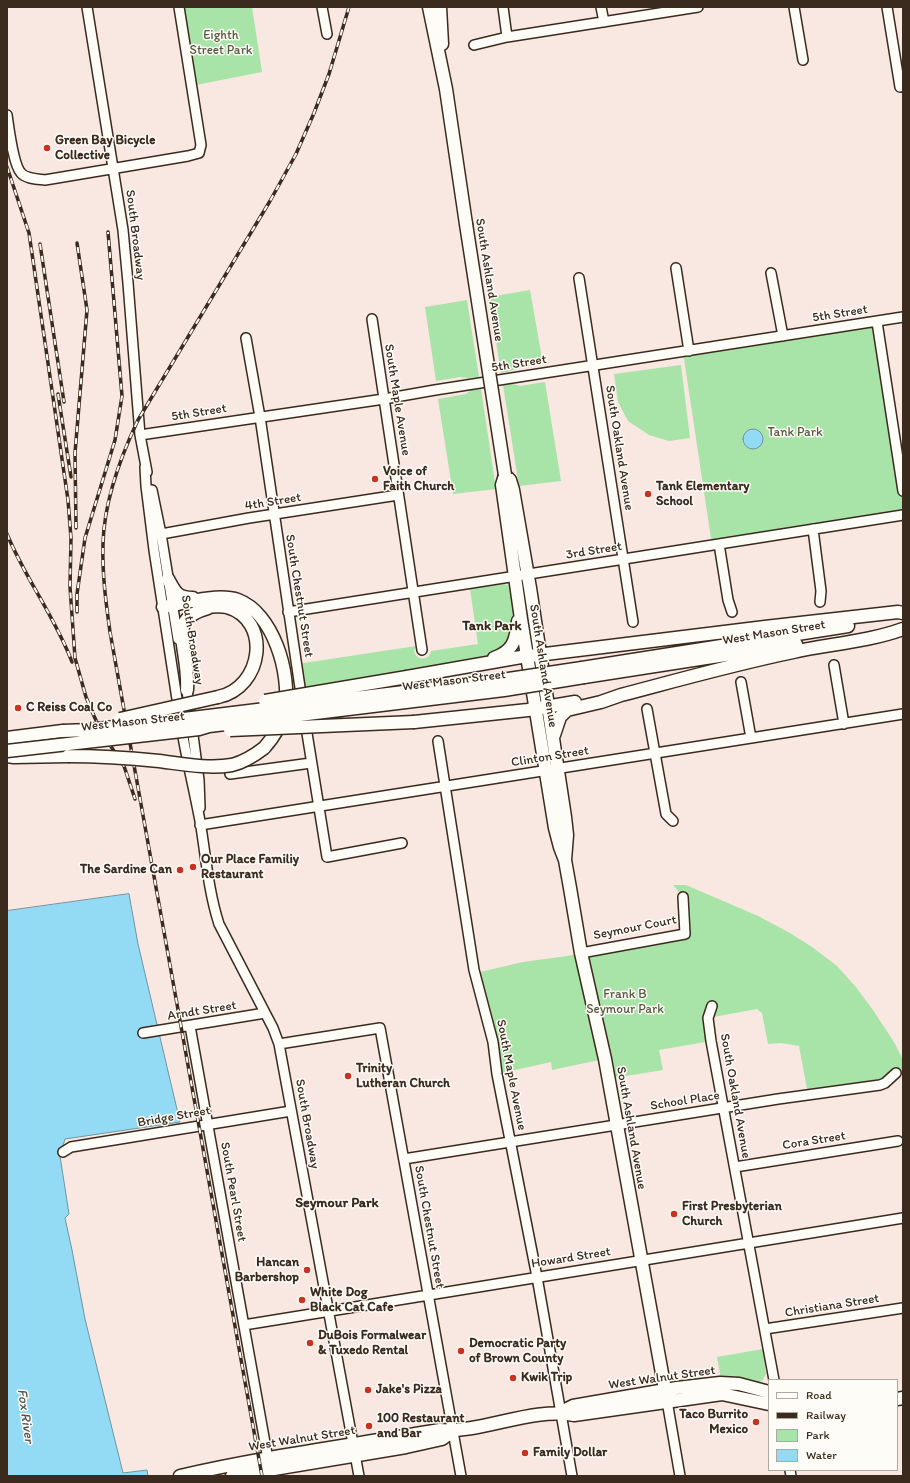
<!DOCTYPE html>
<html>
<head>
<meta charset="utf-8">
<style>
  body { margin:0 }
  #map { position:relative; width:910px; height:1483px; overflow:hidden; background:#f9e7e1; font-family:Itim,sans-serif }
  canvas { display:block }
  .frame { position:absolute; inset:0; border:8px solid #3b2a1e; pointer-events:none }
  .legend { position:absolute; left:768px; top:1379px; width:130px; height:92px; box-sizing:border-box; background:#fdfcf7; border:1px solid #afa8a0; margin:0; padding:5px 7px; list-style:none; font-size:12px; color:#3b2a1e }
  .legend li { display:flex; align-items:center; gap:8px; height:20px }
  .legend b { width:20px; border:1px solid #afa8a0 }
</style>
</head>
<body>
<div id="map">
<canvas width="910" height="1483"></canvas>
<div class="frame"></div>
<ul class="legend">
<li><b style="height:5px;background:#fdfcf7"></b>Road</li>
<li><b style="height:5px;background:#3b2a1e"></b>Railway</li>
<li><b style="height:11px;background:#a8e3a8"></b>Park</li>
<li><b style="height:11px;background:#93daf5"></b>Water</li>
</ul>
</div>
<script>
const context = document.querySelector('canvas').getContext('2d');
context.lineJoin = 'round';
function paint(path, color) { context.fillStyle = color; context.fill(path, 'evenodd'); }
function strokePath(path, color, width, dash) { context.strokeStyle = color; context.lineWidth = width; context.lineCap = dash ? 'butt' : 'round'; context.setLineDash(dash || []); context.stroke(path); }
function label(font, color, halo, rows, align = 'center') {
  context.font = font + ' Itim,sans-serif'; context.lineWidth = 3; context.setLineDash([]); context.textBaseline = 'middle'; context.strokeStyle = halo; context.fillStyle = color; for (const [text, x, y, turn = 0] of rows) {
    context.save(); context.translate(x, y); context.rotate((+turn || 0) * Math.PI / 180); context.textAlign = isNaN(turn) ? turn : align; if (halo) context.strokeText(text, 0, 0); context.fillText(text, 0, 0); context.restore();
  }
}
paint(new Path2D(`
  M179,7H252L262,72L191,86Z
  M530,290L543,364L517,368L511,371L501,373L489,297Z
  M467,300L479,377L467,378L460,377L436,381L425,307Z
  M877,322L903,491V515L712,545L683,352Z
  M681,365L690,438L669,441L649,435L628,421L618,402L614,374Z
  M545,382L561,481L519,486L503,385L513,384L520,386Z
  M481,389L496,489L453,494L438,399L466,394L471,390Z
  M503,584L508,585L511,589L514,623L509,643L489,655L439,667L306,690L301,664L304,663L416,646L414,651C416,658 422,661 429,656L431,651L478,644L470,589Z
  M673,885H686L758,916L790,933L812,947L837,966L855,986L873,1010L894,1042L903,1060V1073H896L885,1083L808,1094L799,1046L781,1043L768,1044L762,1013L757,1009L708,1018L711,1041L659,1050L663,1070L613,1078L609,1058L552,1070L551,1062L497,1074L485,1010L480,972L523,962L567,956L684,934L683,897Z
  M763,1349L766,1374L762,1381L757,1383L721,1379L717,1357Z`), '#a8e3a8');
const water = new Path2D(`
  M743 439a10 10 0 1 1 20 0a10 10 0 1 1-20 0Z
  M129,894L138,944L180,1122L65,1139L60,1156L69,1214L65,1218L72,1250L85,1319L123,1473L147,1470L148,1476H7V911Z`);
paint(water, '#93daf5');
strokePath(water, '#70949f', 1);
const minor = new Path2D(`
  M87,7L123,230L128,283L140,435L147,472
  M322,7L327,34
  M503,7L507,37
  M601,7L604,22
  M794,7L803,60
  M887,7L900,87L903,86
  M474,45L507,37L698,7
  M7,115C9,128 13,164 21,173C26,179 38,179 45,180L188,156L199,153L201,145L179,7
  M676,268L689,351
  M771,273L783,336
  M579,278L633,622
  M372,319L422,650
  M877,322L903,491
  M246,338L260,417L302,701
  M140,435L384,399L435,390L903,317
  M145,467L146,486L154,550L179,712
  M152,490L161,534L178,639
  M813,529L821,591L820,602
  M156,535L249,518L398,495
  M719,544L728,600L732,612
  M288,612L903,515
  M834,665L844,724
  M741,682L751,738
  M186,683L199,780L200,808
  M647,709L666,814L673,821
  M305,721L327,857L402,843
  M181,725C186,757 194,789 200,821C206,856 208,890 219,924L273,1028L279,1044L359,1476
  M438,741L474,970L493,1042L497,1074L537,1277L572,1476
  M230,774L311,763
  M200,825L903,714
  M581,953L685,934L683,897
  M712,1006L708,1018L711,1041L774,1380
  M190,1026L271,1476
  M143,1033L265,1013
  M279,1044L380,1028L461,1476
  M63,1152L71,1147L291,1111
  M404,1159L778,1099L880,1085L885,1083L896,1073
  M735,1167L898,1141
  M244,1325L903,1218
  M765,1329L903,1308
  M667,1401L680,1476
  M790,1470L791,1476`);
const major = new Path2D(`
  M429,7L446,89L466,224
  M440,7L442,44
  M168,579C175,592 177,598 193,598
  M163,607C184,603 218,593 238,600C273,613 291,673 285,708C282,724 275,736 264,748
  M199,608C208,607 217,605 227,607C272,620 263,688 218,697
  M494,658C513,651 516,641 518,621
  M582,668L848,626
  M407,677L521,657L765,627L898,612L903,613
  M584,677L796,644
  M187,690C188,677 186,665 184,652C180,627 180,616 208,608
  M414,722L528,710L575,702
  M554,735L560,717L567,710L601,702L621,695C678,680 735,664 793,652C829,644 867,642 903,629
  M7,738L63,731
  M7,756L14,757L68,756
  M565,860L560,847L555,828L521,619L502,485L505,475L510,480L513,490L530,588L565,817L567,835L565,860L570,888L581,953L605,1059L667,1401
  M897,1399L903,1398
  M561,1412L573,1406L677,1388L720,1383L739,1384L769,1392
  M180,1476C266,1456 354,1445 440,1430C483,1433 531,1407 574,1415L722,1394L769,1404
  M232,1476L406,1447L442,1439L453,1431`);
strokePath(minor, '#3b2a1e', 12);
strokePath(major, '#3b2a1e', 15);
strokePath(minor, '#fdfcf7', 9);
strokePath(major, '#fdfcf7', 12);
const rail = new Path2D(`
  M7,167L29,233L68,500L71,538L70,587L75,658L86,697L94,716L102,733L124,766L135,799
  M40,244L64,402
  M58,394L71,477
  M76,528L75,453L87,310L77,243
  M7,534C25,578 55,617 72,662
  M77,612V594L85,538L115,440L122,396L108,232
  M262,1476L110,632C106,603 102,574 103,544C104,501 120,458 138,420L270,201L296,154L314,113L329,74L349,7`);
strokePath(rail, '#3b2a1e', 3.5);
strokePath(rail, '#fdfcf7', 2, [6]);
const majorBridge = new Path2D(`
  M466,224L505,475
  M265,701L407,677
  M120,719L218,697
  M230,730L414,722
  M63,731L89,730L192,718L502,680L582,668
  M7,751L199,729L209,726L504,690L584,677
  M68,756C98,756 129,758 159,761C183,764 208,769 232,765C244,762 255,755 264,748`);
strokePath(majorBridge, '#3b2a1e', 15, []);
strokePath(majorBridge, '#fdfcf7', 12);
for (const [x, y, r, color] of [
  [47,148,4,"#c8321e"],
  [375,479,4,"#c8321e"],
  [648,494,4,"#c8321e"],
  [18,708,4,"#c8321e"],
  [193,867,4,"#c8321e"],
  [180,870,4,"#c8321e"],
  [348,1076,4,"#c8321e"],
  [674,1214,4,"#c8321e"],
  [307,1270,4,"#c8321e"],
  [302,1300,4,"#c8321e"],
  [310,1343,4,"#c8321e"],
  [461,1351,4,"#c8321e"],
  [513,1378,4,"#c8321e"],
  [368,1390,4,"#c8321e"],
  [756,1422,4,"#c8321e"],
  [369,1426,4,"#c8321e"],
  [525,1453,4,"#c8321e"]
]) { const dot = new Path2D(); dot.arc(x, y, r, 0, 2 * Math.PI); context.fillStyle = color; context.fill(dot); strokePath(dot, '#fdfcf7', 1.5); }
label('13px', '#565840', '#fdfcf7', [
  ["Eighth",221,36],
  ["Street Park",221,51],
  ["Tank Park",795,433],
  ["Frank B",625,995],
  ["Seymour Park",625,1010]
]);
label('bold 13px', '#3b2a1e', '#fdfcf7', [
  ["Green Bay Bicycle",55,141],
  ["Collective",55,156],
  ["Voice of",383,472],
  ["Faith Church",383,487],
  ["Tank Elementary",656,487],
  ["School",656,502],
  ["C Reiss Coal Co",26,708],
  ["Our Place Familiy",201,860],
  ["Restaurant",201,875],
  ["The Sardine Can",172,870,"right"],
  ["Trinity",356,1069],
  ["Lutheran Church",356,1084],
  ["First Presbyterian",682,1207],
  ["Church",682,1222],
  ["Hancan",299,1263,"right"],
  ["Barbershop",299,1278,"right"],
  ["White Dog",310,1293],
  ["Black Cat Cafe",310,1308],
  ["DuBois Formalwear",318,1336],
  ["& Tuxedo Rental",318,1351],
  ["Democratic Party",469,1344],
  ["of Brown County",469,1359],
  ["Kwik Trip",521,1378],
  ["Jake's Pizza",376,1390],
  ["Taco Burrito",748,1415,"right"],
  ["Mexico",748,1430,"right"],
  ["100 Restaurant",377,1419],
  ["and Bar",377,1434],
  ["Family Dollar",533,1453]
], 'left');
label('13px', '#3b2a1e', '#fdfcf7', [
  ["South Broadway",135,235,83],
  ["South Ashland Avenue",489,280,81],
  ["5th Street",840,314,-9],
  ["5th Street",519,364,-9],
  ["South Maple Avenue",397,400,81],
  ["5th Street",199,413,-9],
  ["South Oakland Avenue",619,448,81],
  ["4th Street",273,502,-9],
  ["3rd Street",594,551,-9],
  ["South Chestnut Street",299,596,81],
  ["West Mason Street",774,633,-9],
  ["South Broadway",192,640,81],
  ["South Ashland Avenue",543,666,81],
  ["West Mason Street",454,681,-7],
  ["West Mason Street",133,722,-6],
  ["Clinton Street",550,757,-9],
  ["Seymour Court",635,928,-11],
  ["Arndt Street",202,1011,-9],
  ["South Maple Avenue",511,1075,79],
  ["South Oakland Avenue",735,1096,80],
  ["School Place",685,1101,-9],
  ["Bridge Street",174,1117,-10],
  ["South Broadway",307,1124,80],
  ["South Ashland Avenue",631,1128,80],
  ["Cora Street",814,1141,-9],
  ["South Pearl Street",233,1192,80],
  ["South Chestnut Street",429,1227,80],
  ["Howard Street",571,1258,-9],
  ["Christiana Street",832,1306,-9],
  ["West Walnut Street",662,1378,-8],
  ["West Walnut Street",302,1439,-9]
]);
label('bold 14px', '#3b2a1e', '#fdfcf7', [
  ["Tank Park",492,626],
  ["Seymour Park",337,1203]
]);
label('italic 14px', '#515654', '#fdfcf7', [
  ["Fox River",25,1416,82]
]);
</script>
</body>
</html>
